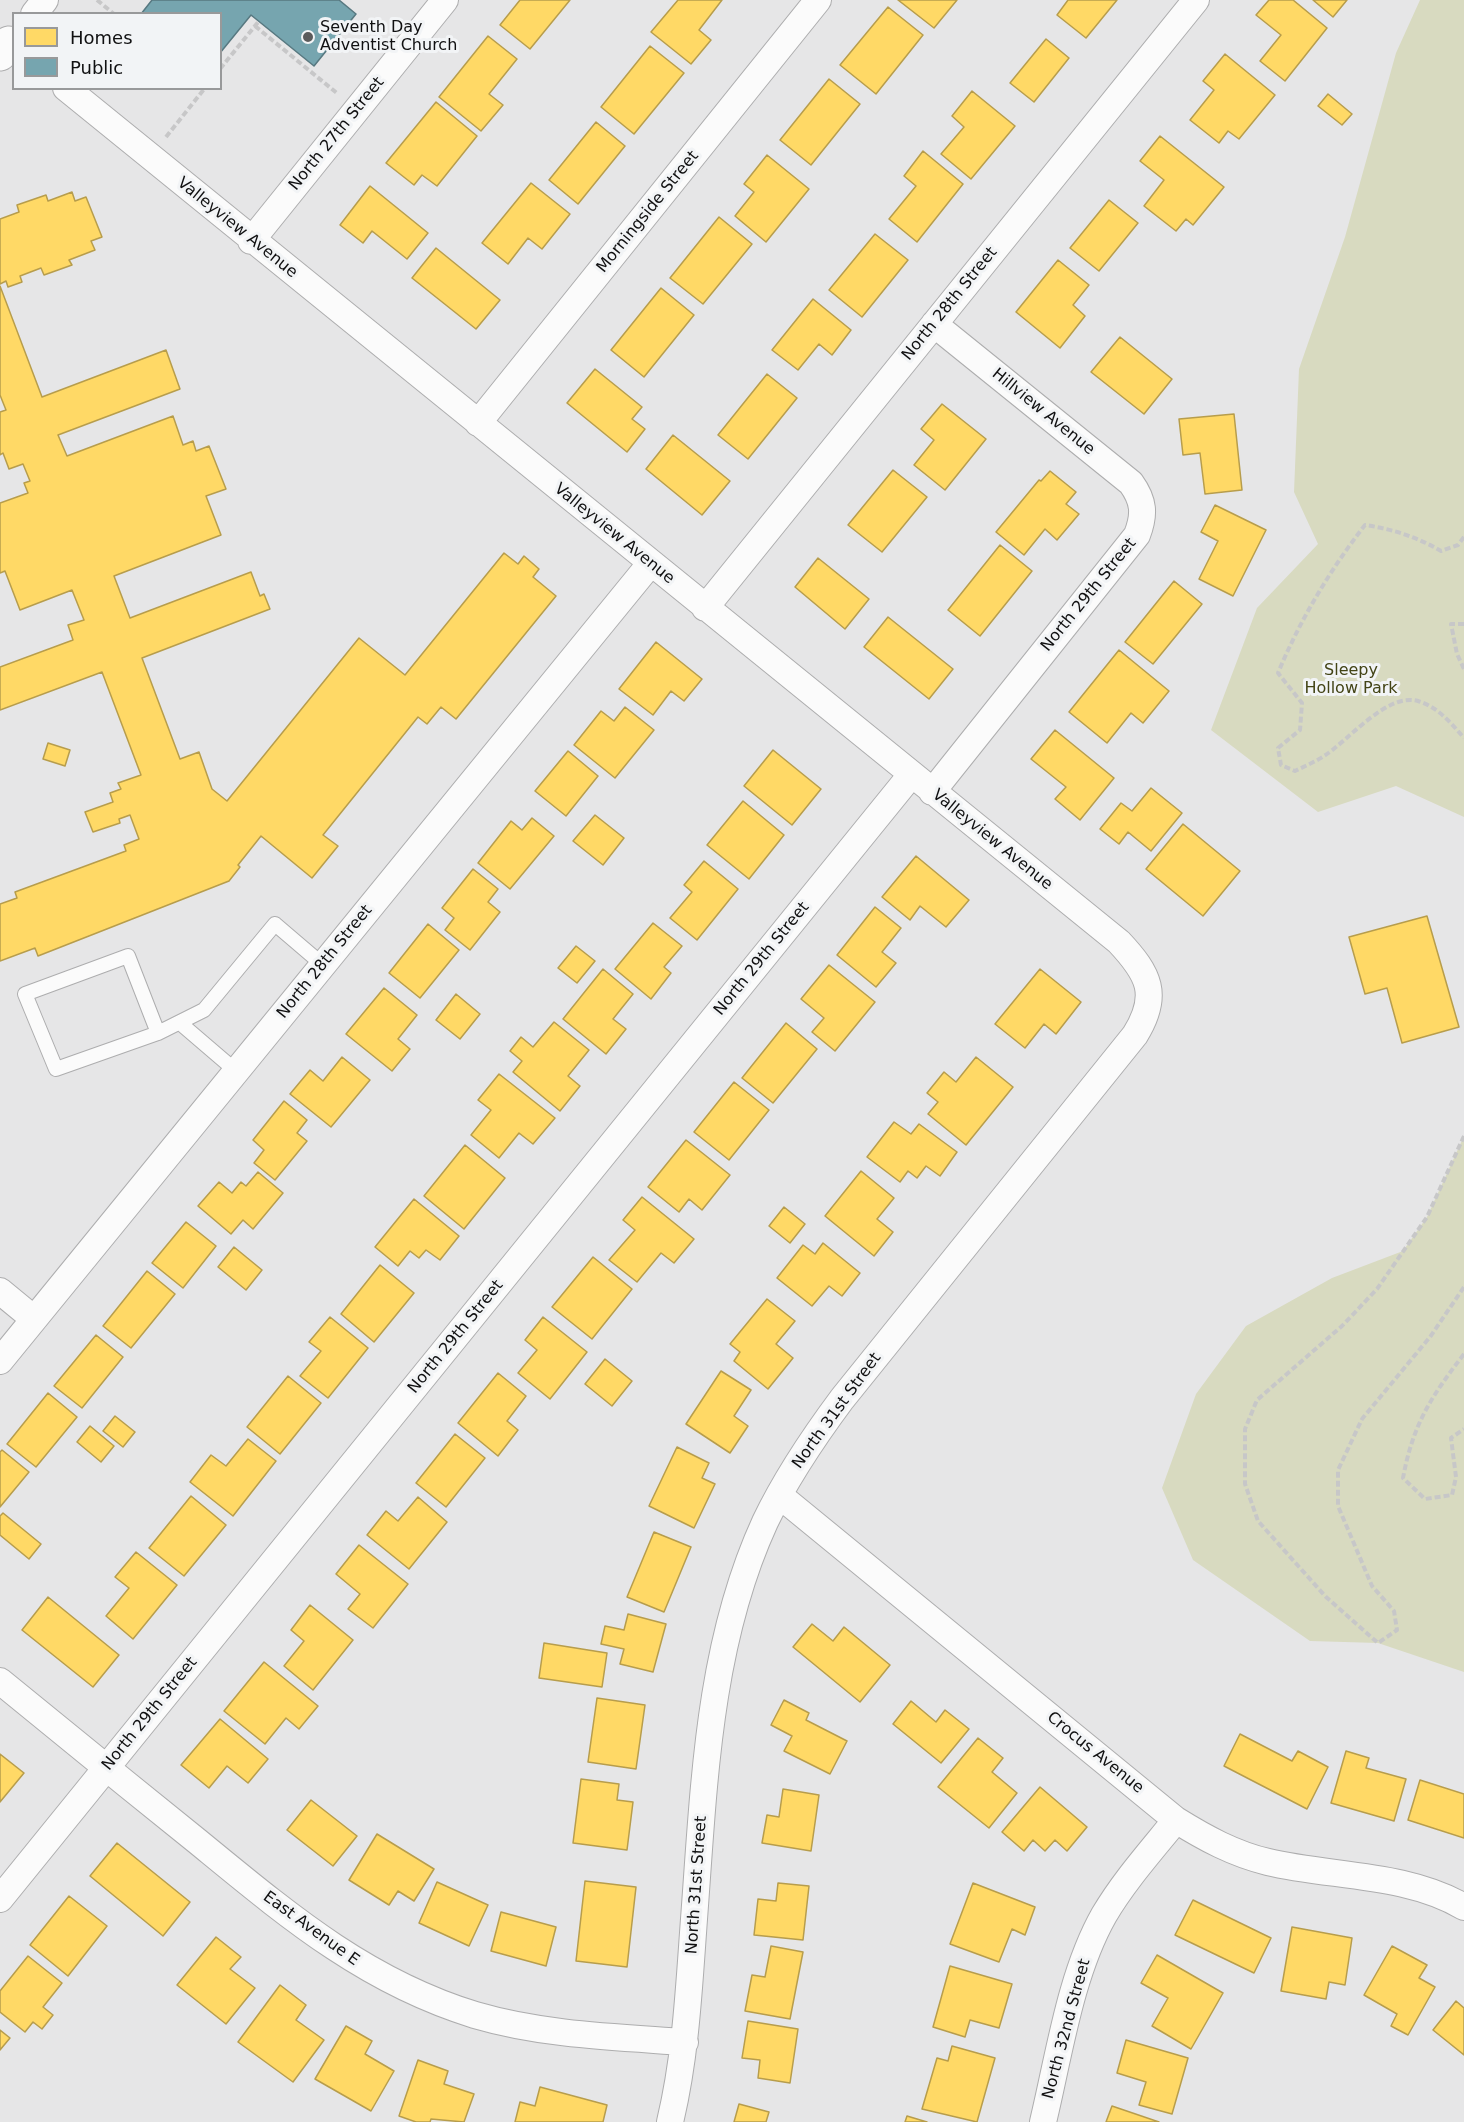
<!DOCTYPE html>
<html>
<head>
<meta charset="utf-8">
<style>
  body { margin:0 }
  #map { position:relative; width:1464px; height:2122px; overflow:hidden; background:#e6e6e7; font-family:"DejaVu Sans",sans-serif }
  canvas { display:block }
  .legend { position:absolute; left:12px; top:12px; width:210px; height:78px; box-sizing:border-box; background:#f2f4f6; border:2px solid #98999a; margin:0; padding:8px 10px; list-style:none; font-size:18px; color:#101011 }
  .legend li { display:flex; align-items:center; gap:12px; height:30px }
  .legend b { width:30px; border:2px solid #98999a }
</style>
</head>
<body>
<div id="map">
<canvas width="1464" height="2122"></canvas>
<ul class="legend">
<li><b style="height:16px;background:#ffd966"></b>Homes</li>
<li><b style="height:16px;background:#76a5af"></b>Public</li>
</ul>
</div>
<script>
const context = document.querySelector('canvas').getContext('2d');
context.lineJoin = 'round';
function paint(path, color) { context.fillStyle = color; context.fill(path, 'evenodd'); }
function strokePath(path, color, width, dash) { context.strokeStyle = color; context.lineWidth = width; context.lineCap = dash ? 'butt' : 'round'; context.setLineDash(dash || []); context.stroke(path); }
function label(font, color, halo, rows, align = 'center') {
  context.font = font + ' "DejaVu Sans",sans-serif'; context.lineWidth = 6; context.setLineDash([]); context.textBaseline = 'middle'; context.strokeStyle = halo; context.fillStyle = color; for (const [text, x, y, turn = 0] of rows) {
    context.save(); context.translate(x, y); context.rotate((+turn || 0) * Math.PI / 180); context.textAlign = isNaN(turn) ? turn : align; if (halo) context.strokeText(text, 0, 0); context.fillText(text, 0, 0); context.restore();
  }
}
paint(new Path2D(`
  M1420,0H1464V817L1396,786L1318,812L1211,730L1257,608L1318,544L1294,492L1299,369L1345,237L1396,53Z
  M1464,1136V1672L1378,1643L1310,1641L1193,1560L1162,1488L1196,1394L1246,1326L1332,1278L1403,1251L1427,1217Z`), '#d8dac0');
const homes = new Path2D(`
  M520,0H570L530,49L500,25Z
  M678,0H722L699,30L711,40L691,64L651,32Z
  M898,0H957L934,28Z
  M1068,0H1117L1086,38L1057,15Z
  M1269,0H1293L1327,28L1285,81L1260,61L1281,35L1256,15Z
  M1313,0H1347L1333,17Z
  M888,7L923,35L876,94L840,65Z
  M488,36L517,59L489,94L503,105L481,131L439,97Z
  M1046,39L1069,58L1034,102L1010,83Z
  M650,46L684,73L634,134L601,107Z
  M1225,54L1275,95L1239,139L1228,131L1219,143L1190,120L1214,90L1203,81Z
  M829,79L860,104L811,165L780,140Z
  M972,91L1015,126L971,179L941,154L964,127L952,116Z
  M1328,94L1352,114L1342,125L1318,106Z
  M436,102L477,136L437,186L422,175L414,185L386,163Z
  M596,122L625,146L578,204L549,180Z
  M1160,136L1224,187L1193,225L1186,219L1176,231L1144,206L1164,180L1140,161Z
  M923,151L963,184L917,242L889,219L916,186L904,176Z
  M767,155L809,189L766,242L735,216L754,192L744,184Z
  M531,183L570,214L542,249L528,238L508,264L482,243Z
  M370,186L428,233L407,259L372,231L363,243L340,225Z
  M72,192L75,201L86,197L102,237L91,241L95,250L69,260L72,265L44,275L41,268L20,276L22,282L8,287L6,281L0,284V219L19,212L17,205L46,195L48,201Z
  M1109,200L1138,223L1099,271L1070,248Z
  M719,217L752,244L703,304L670,278Z
  M875,234L908,260L862,317L829,290Z
  M436,248L500,300L476,329L412,278Z
  M1058,260L1089,285L1073,305L1085,316L1060,348L1016,312Z
  M0,286L42,397L166,350L180,389L58,435L67,456L173,416L183,445L193,441L196,451L209,446L226,489L206,496L221,535L114,576L130,618L251,572L260,596L264,594L270,609L142,658L180,759L199,752L212,789L227,801L359,638L405,675L504,553L518,564L524,556L539,569L533,577L556,596L456,719L441,707L427,724L418,717L323,835L338,846L312,878L261,836L238,865L240,867L229,881L38,956L35,948L0,961V904L17,898L15,892L126,851L124,845L139,839L130,815L119,819L120,823L93,832L85,812L113,802L110,793L121,789L118,783L141,775L102,672L0,710V667L73,640L68,625L84,620L72,590L20,610L5,571L0,573V503L28,493L24,483L30,481L23,464L9,469L3,453L0,455V412L6,410L0,395Z
  M661,288L694,315L644,377L611,350Z
  M813,299L851,330L832,355L819,344L798,370L772,350Z
  M1120,337L1172,379L1144,414L1091,372Z
  M595,369L642,407L632,419L645,429L627,452L567,403Z
  M767,374L797,398L748,459L718,435Z
  M942,404L986,439L945,490L914,465L934,440L921,429Z
  M1234,414L1242,490L1205,494L1200,453L1183,455L1179,419Z
  M673,435L730,481L702,515L646,469Z
  M893,470L927,497L882,552L848,525Z
  M1050,471L1076,492L1066,504L1079,514L1057,540L1045,529L1024,555L996,532L1039,480L1041,481Z
  M1215,505L1266,530L1233,596L1199,579L1218,541L1201,532Z
  M1000,545L1032,571L980,636L948,610Z
  M818,558L869,599L845,629L795,587Z
  M1174,581L1202,604L1153,664L1125,642Z
  M888,617L953,669L929,699L864,647Z
  M656,642L702,679L684,701L671,691L653,715L619,689Z
  M1119,650L1169,691L1143,723L1131,713L1107,743L1069,712Z
  M625,707L654,730L615,778L574,745L601,711L614,721Z
  M1055,730L1114,778L1080,820L1055,799L1066,787L1031,759Z
  M48,743L70,750L65,766L43,759Z
  M773,750L821,789L792,825L744,786Z
  M568,751L598,776L566,816L535,791Z
  M1151,788L1182,813L1151,851L1128,832L1119,844L1100,829L1121,803L1132,811Z
  M743,801L784,835L749,879L707,845Z
  M595,815L624,838L603,865L573,841Z
  M532,818L554,836L510,889L478,863L511,821L522,830Z
  M1183,824L1240,871L1203,916L1146,869Z
  M916,856L969,900L946,927L920,906L910,920L882,897Z
  M704,861L738,889L697,940L670,918L692,892L684,885Z
  M473,869L498,889L488,902L500,912L470,950L445,930L454,918L442,908Z
  M875,907L901,928L882,952L896,963L876,987L837,955Z
  M1427,916L1459,1027L1402,1043L1387,988L1365,994L1349,937Z
  M653,923L682,946L664,967L671,973L651,999L615,969Z
  M428,924L459,950L420,998L389,973Z
  M576,946L595,961L577,983L558,968Z
  M829,965L875,1002L835,1051L812,1032L824,1018L801,999Z
  M603,969L633,994L613,1019L626,1029L606,1054L563,1019Z
  M1040,969L1081,1002L1056,1034L1044,1024L1025,1048L995,1024Z
  M384,988L417,1015L398,1039L410,1049L392,1071L346,1034Z
  M456,994L480,1014L460,1039L436,1020Z
  M554,1022L589,1050L568,1076L580,1086L560,1111L513,1072L522,1061L510,1051L521,1037L533,1047Z
  M786,1023L817,1049L773,1103L742,1078Z
  M342,1057L370,1080L331,1127L290,1094L310,1070L323,1081Z
  M976,1057L1013,1087L966,1145L928,1114L938,1102L927,1093L944,1072L956,1082Z
  M499,1074L555,1118L533,1144L519,1133L499,1158L471,1135L491,1110L478,1100Z
  M734,1082L769,1110L729,1160L694,1132Z
  M284,1101L307,1120L297,1133L307,1141L275,1180L254,1163L264,1150L253,1140Z
  M894,1122L911,1134L919,1124L957,1152L940,1176L926,1166L917,1178L908,1171L900,1182L867,1157Z
  M686,1140L730,1175L702,1210L689,1199L679,1212L648,1187Z
  M465,1145L505,1178L464,1229L424,1196Z
  M861,1171L894,1198L877,1219L893,1232L874,1256L825,1216Z
  M258,1172L283,1193L253,1229L243,1220L231,1234L198,1206L219,1182L232,1193L241,1182L246,1186Z
  M642,1197L694,1239L674,1263L661,1253L637,1282L609,1260L635,1230L623,1220Z
  M414,1199L459,1236L440,1260L426,1250L419,1258L410,1251L398,1266L375,1247Z
  M784,1207L805,1224L790,1243L769,1226Z
  M186,1222L216,1246L183,1288L152,1263Z
  M823,1243L860,1273L842,1296L829,1286L812,1306L777,1278L803,1245L815,1254Z
  M234,1247L262,1270L246,1290L218,1267Z
  M593,1257L632,1289L592,1339L552,1307Z
  M380,1265L414,1293L374,1342L341,1314Z
  M147,1271L175,1294L131,1348L103,1326Z
  M767,1299L795,1321L776,1344L793,1358L768,1389L734,1361L740,1352L730,1344Z
  M330,1317L368,1348L328,1398L300,1376L321,1351L309,1342Z
  M543,1317L587,1352L550,1399L518,1373L537,1350L525,1340Z
  M96,1335L123,1357L82,1408L54,1386Z
  M605,1359L632,1381L612,1406L585,1384Z
  M721,1371L751,1390L734,1416L748,1426L730,1453L686,1424Z
  M498,1373L526,1396L507,1421L518,1430L498,1456L458,1423Z
  M288,1376L321,1403L280,1454L247,1427Z
  M48,1393L77,1417L36,1467L7,1444Z
  M115,1416L135,1432L123,1447L103,1431Z
  M90,1426L114,1446L101,1462L77,1442Z
  M455,1434L485,1458L446,1507L416,1483Z
  M248,1439L276,1461L233,1516L190,1482L211,1455L226,1466Z
  M677,1447L709,1463L702,1478L715,1484L694,1528L649,1506Z
  M2,1450L29,1472L0,1507V1452Z
  M191,1496L226,1525L184,1576L149,1548Z
  M418,1497L447,1522L409,1569L367,1535L386,1511L398,1521Z
  M3,1513L41,1544L29,1559L0,1535V1516Z
  M654,1532L691,1547L664,1612L627,1597Z
  M359,1545L408,1584L373,1628L348,1609L360,1594L336,1574Z
  M136,1552L177,1585L133,1639L106,1616L129,1588L115,1577Z
  M48,1597L119,1655L93,1687L22,1630Z
  M310,1605L353,1640L313,1690L284,1666L304,1641L291,1630Z
  M628,1614L666,1624L653,1672L620,1664L624,1649L601,1644L605,1626L624,1630Z
  M812,1624L833,1641L844,1627L890,1665L860,1702L793,1647Z
  M544,1643L607,1653L602,1687L539,1678Z
  M264,1662L318,1706L299,1729L286,1718L265,1744L224,1711Z
  M597,1698L645,1705L636,1769L588,1762Z
  M784,1700L809,1713L806,1720L847,1741L830,1774L784,1751L792,1736L771,1725Z
  M911,1701L936,1722L945,1710L969,1729L941,1763L893,1724Z
  M220,1719L268,1759L248,1783L227,1766L209,1788L181,1765Z
  M1240,1734L1292,1761L1298,1751L1328,1767L1307,1809L1224,1766Z
  M978,1738L1003,1758L992,1772L1017,1793L989,1828L938,1787Z
  M1346,1751L1369,1758L1366,1768L1406,1779L1394,1821L1331,1803Z
  M0,1754L24,1773L0,1802Z
  M581,1779L619,1784L617,1800L633,1802L627,1850L573,1843Z
  M1420,1780L1464,1794V1838L1408,1820Z
  M1040,1787L1087,1827L1067,1851L1055,1840L1045,1851L1033,1840L1024,1851L1002,1832Z
  M783,1789L819,1795L811,1851L762,1843L767,1815L779,1817Z
  M311,1800L357,1836L333,1866L287,1830Z
  M377,1834L434,1869L414,1901L398,1891L389,1905L349,1880Z
  M117,1843L190,1902L163,1936L90,1876Z
  M585,1881L636,1887L627,1967L576,1961Z
  M437,1882L488,1905L469,1946L419,1923Z
  M778,1883L809,1886L803,1940L754,1935L758,1899L776,1901Z
  M973,1883L1035,1907L1025,1935L1012,1929L999,1962L950,1944Z
  M69,1896L107,1926L68,1976L30,1945Z
  M1193,1900L1271,1938L1254,1973L1175,1935Z
  M501,1912L556,1927L546,1966L491,1951Z
  M1292,1927L1352,1938L1345,1985L1329,1982L1326,1999L1281,1991Z
  M216,1937L241,1957L230,1969L255,1988L226,2024L177,1985Z
  M771,1946L803,1952L790,2019L745,2011L752,1975L765,1977Z
  M1392,1946L1427,1965L1419,1978L1435,1987L1408,2035L1391,2026L1397,2014L1364,1995Z
  M1157,1955L1223,1993L1191,2049L1152,2026L1168,1998L1141,1983Z
  M28,1956L62,1983L43,2007L53,2015L42,2029L33,2022L25,2032L0,2012V1991Z
  M950,1966L1012,1984L999,2028L970,2020L965,2037L933,2027Z
  M280,1985L306,2005L296,2020L324,2040L293,2082L238,2042Z
  M1456,2001L1464,2008V2055L1433,2030Z
  M748,2021L798,2029L790,2083L758,2078L760,2060L742,2058Z
  M346,2026L372,2041L365,2054L394,2071L371,2111L315,2079Z
  M0,2030L10,2038L0,2050Z
  M1126,2040L1188,2058L1172,2114L1139,2105L1146,2082L1117,2073Z
  M952,2046L995,2058L977,2122L922,2109L937,2058L948,2061Z
  M418,2060L448,2071L444,2084L474,2094L464,2122L431,2119L430,2122H416L399,2116Z
  M540,2087L607,2105L603,2122H515L520,2102L535,2106Z
  M739,2104L769,2112L766,2122H734Z
  M1112,2106L1159,2122H1106Z
  M907,2116L927,2122H905Z`);
paint(homes, '#ffd966');
strokePath(homes, '#b79d4c', 1.5);
const public = new Path2D(`
  M152,0H339L356,14L314,66L251,15L220,53V14H141Z`);
paint(public, '#76a5af');
strokePath(public, '#577880', 1.5);
const lane = new Path2D(`
  M180,1023L236,1071
  M158,1033L128,956L25,994L56,1069L158,1033L204,1010L275,924L323,965`);
const street = new Path2D(`
  M34,14L45,0
  M66,88L1119,942C1149,974 1160,995 1135,1035L842,1399C813,1438 786,1478 765,1522C708,1646 704,1786 694,1919C689,1987 686,2055 670,2122
  M251,241L445,0
  M478,423L818,0
  M705,608L1196,0
  M932,792L1137,535C1145,514 1144,501 1131,483L934,324
  M0,1291L34,1319
  M0,1361L650,564
  M779,1495L1176,1820C1205,1838 1234,1854 1268,1862C1331,1877 1406,1873 1464,1907
  M0,1681C66,1735 131,1788 197,1841C285,1913 364,1981 475,2015C543,2035 615,2037 685,2042
  M0,1899L911,775
  M1043,2122C1059,2056 1070,1975 1104,1915C1124,1881 1151,1851 1176,1820`);
const secondary = new Path2D(`
  M0,54L9,43`);
strokePath(lane, '#adadae', 16);
strokePath(street, '#adadae', 28);
strokePath(secondary, '#adadae', 35);
strokePath(new Path2D(`
  M97,0L114,14
  M255,26L338,94
  M220,69L259,21
  M166,137L205,88
  M1464,537L1458,545L1441,551C1417,537 1392,529 1365,525C1330,570 1300,620 1278,673L1302,703L1300,730L1278,748L1281,765L1295,771C1305,766 1315,762 1324,756C1348,741 1387,692 1418,701C1438,707 1451,723 1464,738
  M1464,624H1451L1457,654L1464,669
  M1464,1136L1427,1217L1377,1289L1342,1326L1257,1400L1245,1429V1484L1258,1521L1326,1597L1378,1643L1397,1630L1394,1611L1372,1586L1338,1506V1470L1362,1419L1430,1337L1464,1287
  M1464,1354C1431,1397 1413,1424 1403,1478L1425,1499L1452,1495L1456,1477L1451,1438L1464,1429`), '#c7c7c8', 4, [6, 3]);
strokePath(lane, '#fbfbfb', 14);
strokePath(street, '#fbfbfb', 26);
strokePath(secondary, '#fbfbfb', 33);
for (const [x, y, r, color] of [
  [308,37,6,"#5b5b5c"]
]) { const dot = new Path2D(); dot.arc(x, y, r, 0, 2 * Math.PI); context.fillStyle = color; context.fill(dot); strokePath(dot, '#f2f4f6', 2); }
label('16px', '#101011', '#f2f4f6', [
  ["Seventh Day",320,28],
  ["Adventist Church",320,46]
], 'left');
label('16px', '#101011', '#f2f4f6', [
  ["North 27th Street",337,134,-51],
  ["Morningside Street",648,212,-51],
  ["Valleyview Avenue",237,228,39],
  ["North 28th Street",950,304,-51],
  ["Hillview Avenue",1043,412,39],
  ["Valleyview Avenue",614,534,39],
  ["North 29th Street",1089,595,-51],
  ["Valleyview Avenue",992,840,39],
  ["North 29th Street",762,959,-51],
  ["North 28th Street",325,962,-51],
  ["North 29th Street",456,1337,-51],
  ["North 31st Street",837,1411,-54],
  ["North 29th Street",150,1714,-51],
  ["Crocus Avenue",1095,1753,39],
  ["North 31st Street",697,1885,-86],
  ["East Avenue E",311,1929,36],
  ["North 32nd Street",1067,2029,-75]
]);
label('16px', '#434416', '#f2f4f6', [
  ["Sleepy",1351,671],
  ["Hollow Park",1351,689]
]);
</script>
</body>
</html>
